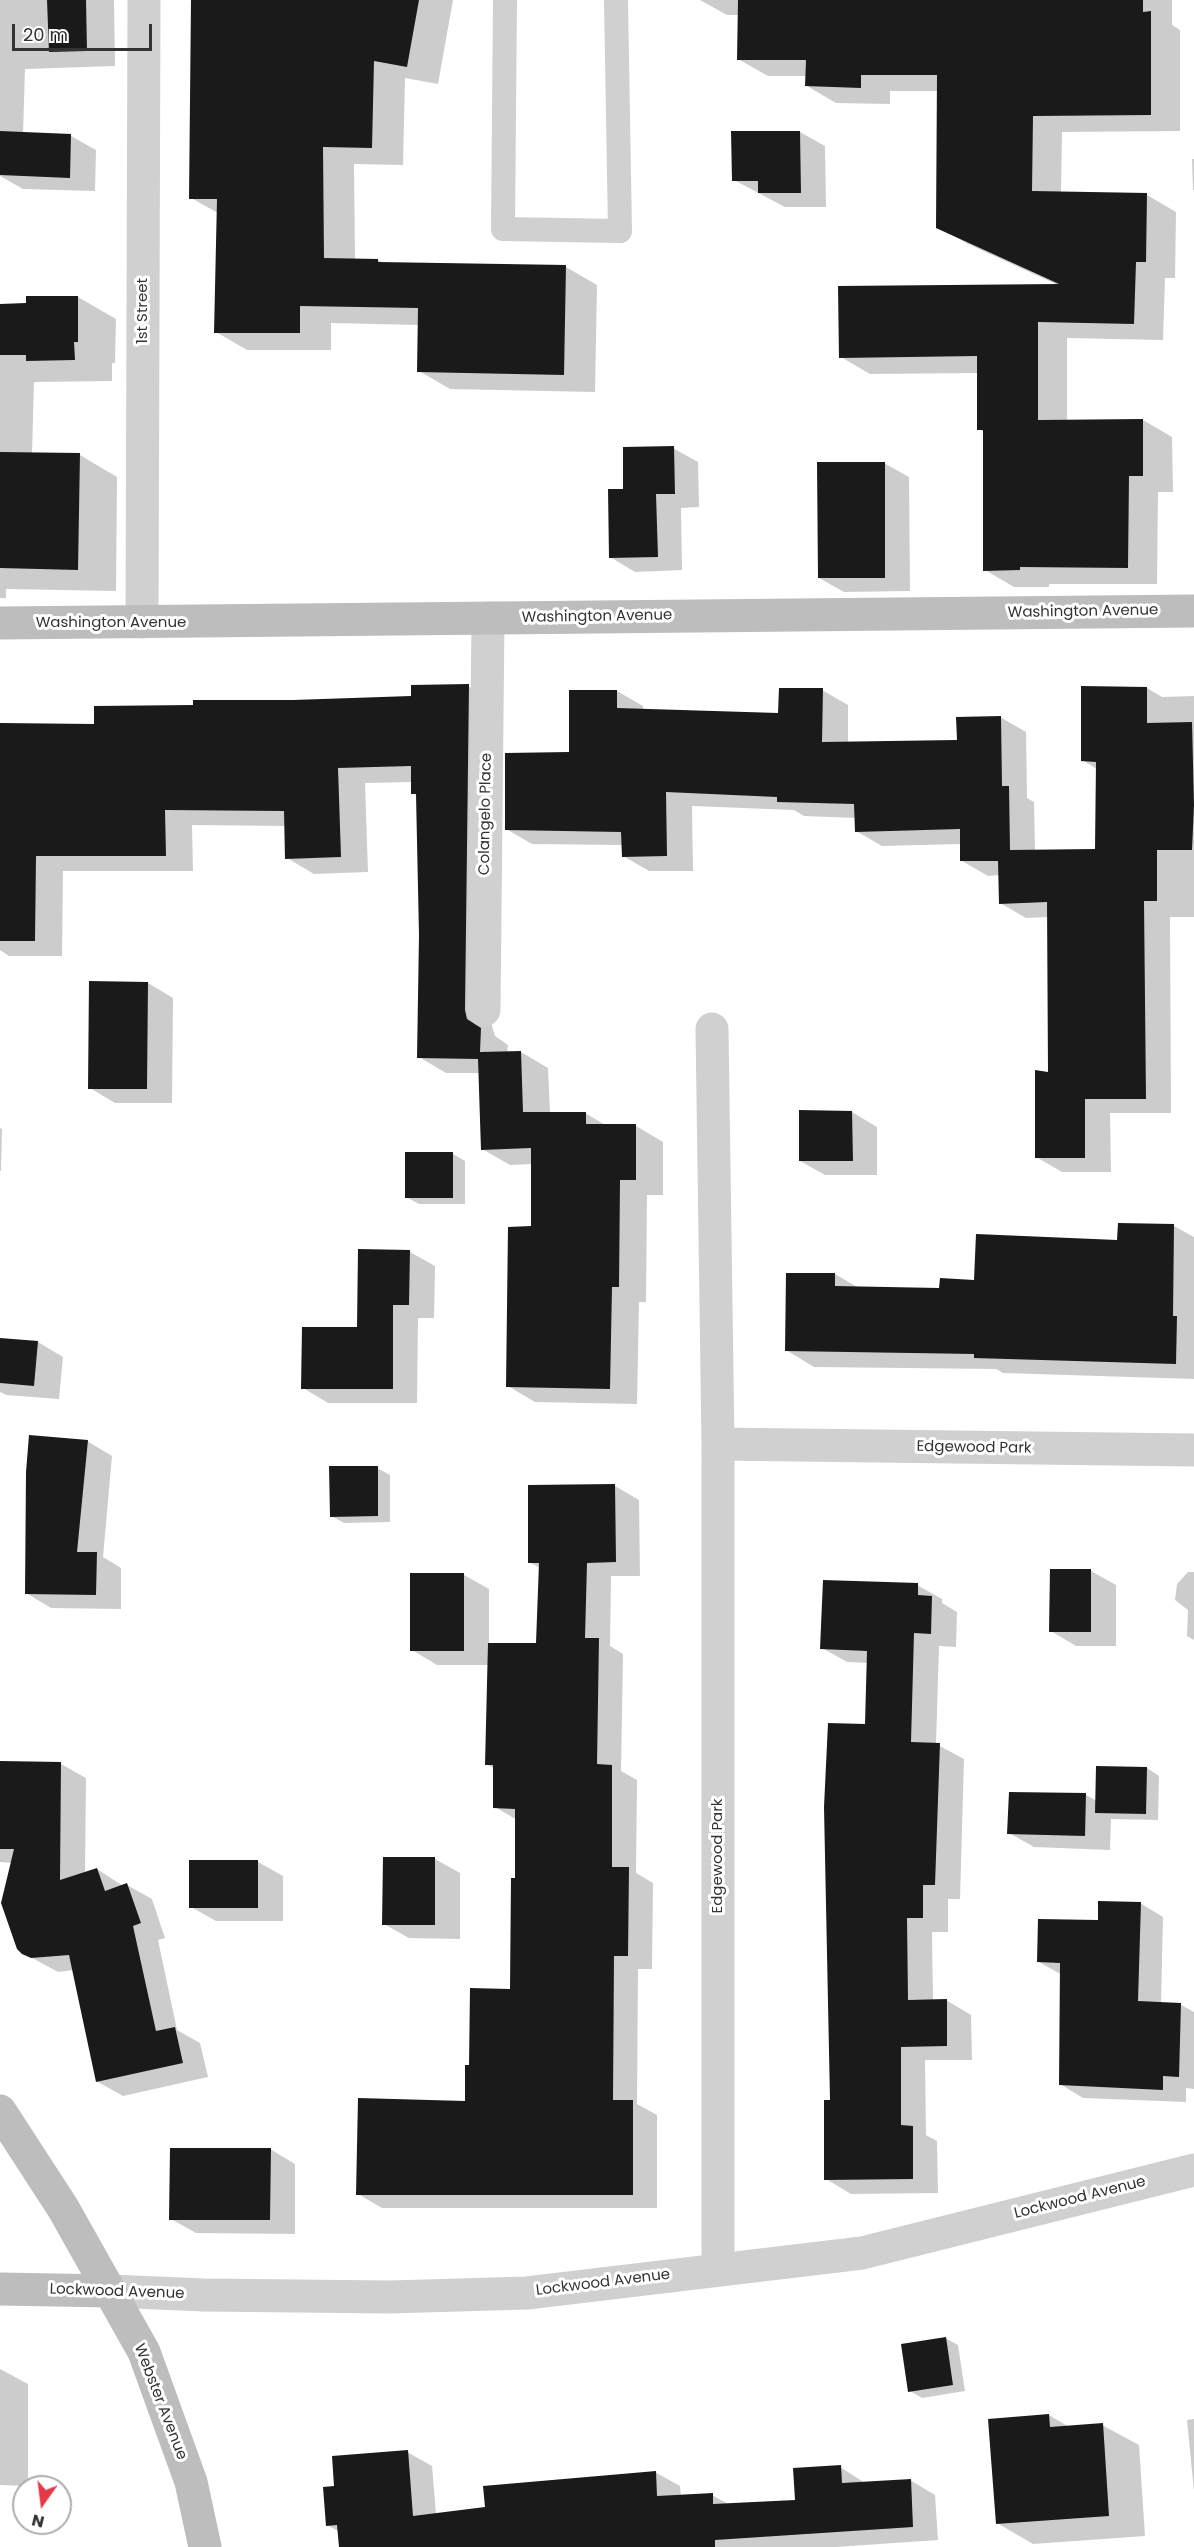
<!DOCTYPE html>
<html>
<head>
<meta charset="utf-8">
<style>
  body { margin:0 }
  #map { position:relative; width:1194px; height:2547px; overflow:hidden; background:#fff; font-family:Poppins,sans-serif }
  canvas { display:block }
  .north { position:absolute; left:12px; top:2475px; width:60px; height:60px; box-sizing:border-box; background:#fff; border:2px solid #adadad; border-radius:50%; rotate:194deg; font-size:16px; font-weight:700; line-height:24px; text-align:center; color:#333 }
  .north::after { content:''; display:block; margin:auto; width:21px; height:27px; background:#e63946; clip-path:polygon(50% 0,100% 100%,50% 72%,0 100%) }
  .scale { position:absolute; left:12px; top:24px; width:140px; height:27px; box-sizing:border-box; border:3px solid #333; border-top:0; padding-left:8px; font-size:18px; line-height:21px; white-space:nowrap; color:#333; -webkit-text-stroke:4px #fff; paint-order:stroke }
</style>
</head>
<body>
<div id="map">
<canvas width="1194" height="2547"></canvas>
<div class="north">N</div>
<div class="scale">20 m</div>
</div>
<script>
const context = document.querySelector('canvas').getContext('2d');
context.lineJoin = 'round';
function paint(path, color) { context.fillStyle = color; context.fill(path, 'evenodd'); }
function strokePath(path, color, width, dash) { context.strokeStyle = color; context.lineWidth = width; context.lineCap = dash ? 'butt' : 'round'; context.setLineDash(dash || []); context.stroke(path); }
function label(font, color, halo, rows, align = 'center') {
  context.font = font + ' Poppins,sans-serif'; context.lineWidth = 6; context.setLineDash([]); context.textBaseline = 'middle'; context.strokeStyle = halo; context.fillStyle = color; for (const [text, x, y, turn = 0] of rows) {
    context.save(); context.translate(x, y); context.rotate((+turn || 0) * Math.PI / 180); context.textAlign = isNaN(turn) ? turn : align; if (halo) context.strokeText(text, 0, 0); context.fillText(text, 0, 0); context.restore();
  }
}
paint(new Path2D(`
  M0,0H114L115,66L25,69L23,134L71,136L96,150L95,191L23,189L0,176Z
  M193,0H453L438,84L405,78L403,165L354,164L355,260H378L385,264L566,267L597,285L595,392L450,389L419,371V325L331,323V350H247L216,332L218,213L191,198Z
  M700,0H1172V25L1180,30V131L1062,132L1061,193L1147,195L1176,212L1175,278H1165L1163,340L1067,338V421L1143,420L1172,437L1173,492H1158L1157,584H1049V587H1014L985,570L984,432L979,429V373L870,374L841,357L1058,285L968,244L938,227V91H890V104L836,103L807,86V76H768L738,59L739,15H727Z
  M733,132H800L825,146L826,207H785L734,180Z
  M1192,159H1194V190H1193Z
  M78,297L116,319L115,363H112V381L34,382L32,454L80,455L117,477L116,591L6,589V598H0V305H27Z
  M673,448L698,462L699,507L681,508L682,570L635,572L610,557L625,490Z
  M884,463L909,477L910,591L844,592L819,578Z
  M468,686L496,702L492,1026L495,1036L508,1045L507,1053L521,1052L548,1068L550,1113H585L607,1126H636L663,1142V1195H647L646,1302H639L637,1404L535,1402L508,1386L533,1228V1164L510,1165L482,1149L480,1073H446L419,1057L420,935L418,796L413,793V782L365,783L368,872L314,874L287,858L286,826L192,825L193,871H63L62,956H9L0,950V725H95L194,707L412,698Z
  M1147,688L1162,697L1194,696V917H1170L1171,1113H1110L1111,1172H1062L1036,1157L1050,1074L1049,917L1026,918L1000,903V875L988,876L962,861L961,844L882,846L856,831V818L804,816L794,810L692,806L693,871H649L623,856V845L532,844L506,829L571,754L617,691L643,706V710L780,714L822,690L848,705V743L958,741L1000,717L1026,732L1027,798L1034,802L1035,851H1097V769L1082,760Z
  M148,983L173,998L172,1103H115L90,1088Z
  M852,1112L877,1127V1175H825L800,1161Z
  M0,1128L2,1129L1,1171H0Z
  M453,1154L465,1161V1204H419L406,1197Z
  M1119,1224L1174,1226L1194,1237V1379L1003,1373L996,1369L814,1367L786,1350L835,1274L859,1288L941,1290L1119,1241Z
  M359,1251L410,1252L435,1266L434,1318H418L417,1403H328L303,1388L359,1329Z
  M0,1340L38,1342L63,1357L59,1399L6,1395L0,1392Z
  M87,1441L112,1456L103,1557L121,1568V1609L51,1608L26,1593Z
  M377,1468L390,1475V1522L344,1523L331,1516Z
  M615,1486L639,1500L640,1576H611L610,1646L623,1654L621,1771L637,1780L636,1873L653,1883L652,1969H638L637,2104L657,2115V2208H382L358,2194L467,2103L471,2067L511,1990L517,1820L495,1807V1769L486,1764L489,1665H437L412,1650L464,1575L489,1589V1645H537L540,1568L529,1562Z
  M1052,1571H1091L1116,1585V1646H1076L1051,1631Z
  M1188,1572H1194V1640L1187,1636L1188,1610L1175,1600L1177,1584Z
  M917,1585L942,1599V1603L957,1612L956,1647L939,1646L936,1744L964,1759L960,1899H948V1932H932L933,2001L946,2000L971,2015L972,2060H925L926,2135L937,2141L938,2193L851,2194L826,2179L866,1726L869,1663L847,1662L822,1648Z
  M0,1763L61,1764L86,1778L85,1874L97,1869L123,1886L127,1885L152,1899L165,1938L158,1940L177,2030L200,2043L208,2077L123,2096L98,2082L74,1970L58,1972L23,1953L13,1863L0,1862Z
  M1147,1768L1159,1776L1158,1820L1111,1819L1110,1850L1034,1847L1009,1833L1010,1793L1086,1795L1097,1801Z
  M384,1858L435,1859L460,1873V1939L409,1938L384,1924Z
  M258,1862L283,1876V1921H216L191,1907Z
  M1140,1903L1163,1917L1161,2004L1181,2005L1194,2012V2089L1186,2088V2102L1083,2098L1060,2084L1062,1975L1039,1962L1099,1922Z
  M270,2149L295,2164V2234L196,2233L171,2219Z
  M945,2338L958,2345L965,2391L922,2398L910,2391Z
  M0,2369L28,2384V2486L0,2485Z
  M1049,2415L1069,2427L1102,2425L1139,2445L1145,2536L1033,2544L997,2523Z
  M1194,2419V2491L1187,2420Z
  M407,2452L432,2466L436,2514L487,2508L484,2488L655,2472L680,2486L681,2497L712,2495L730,2505L797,2502L840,2467L865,2483L910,2480L935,2495L938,2540L836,2547H341L340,2532L327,2525L336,2488Z`), '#0003');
paint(new Path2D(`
  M47,0H86L87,51L49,52Z
  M191,0H419L407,67L374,61L372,148L323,147L324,258L378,259V262L566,265L564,375L417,372L418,308L300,306V333H214L217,199H189Z
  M738,0H1143V12L1151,11V115L1033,116L1032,191L1147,193L1146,262H1136L1134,324L1038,322V420L1143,419V476H1129L1128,568L1020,567V570L983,571V430H977V356L839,358L838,286L1059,284L936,228L937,75H861V88L805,86L806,60H737Z
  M0,131L71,134L70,178L0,175Z
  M731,131H800L801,193H758V181H732Z
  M26,296H78V342H74L75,360L26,361V355H0V304L26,303Z
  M674,446L675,494H656L658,557L609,558L608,489H623V447Z
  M0,452L80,453L78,570L0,568Z
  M817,462H885V578H818Z
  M469,684L465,1010L467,1019L481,1028L480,1052L521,1051L523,1112H586V1124H636V1180H620L619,1287H612L610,1389L506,1387L508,1227L531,1226V1148L481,1150L478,1059L417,1058L419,935L416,794H411V766L338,768L341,857L285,859L284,811L165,810L166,856H36L35,941H0V723L94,724V706L193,705V700H293L411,696V685Z
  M1081,686L1147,687V723L1192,722L1194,805L1192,850H1157V901H1144L1146,1099H1085V1158H1035V1070L1048,1072L1047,902L999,904L998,861H960V829L855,832L854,804L777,802V797L666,792L667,856L622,857L621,832L505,830V753L569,752V690H617V708L778,713L779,688H823L822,742L957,740L956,717L1001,716L1002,786H1009L1010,850L1095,849L1096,762L1081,761Z
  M89,981L148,982L147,1089H88Z
  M799,1110L852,1111L853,1161H799Z
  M405,1152H453V1198H405Z
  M1118,1223L1174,1224L1173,1316H1177L1176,1364L974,1358V1354L785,1351L786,1273H835V1286L939,1288L940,1278L974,1280L976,1234L1117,1240Z
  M358,1249L410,1250L409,1305H393V1389H301L302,1327H357Z
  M0,1338L38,1341L34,1386L0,1383Z
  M29,1435L88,1440L77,1552H97L96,1595L25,1594L26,1472Z
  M329,1466H378V1516L330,1517Z
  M615,1484L616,1562L587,1563L585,1638H599L597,1764L612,1765V1867H629L628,1956H614L613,2100H633V2195H356L358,2098L465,2101V2065H469L470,1988L510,1989L511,1878H515V1809L493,1808V1765H485L488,1643H536L539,1563H528V1485Z
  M1050,1569H1091V1632H1049Z
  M410,1573H464V1651H410Z
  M823,1580L918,1583V1595L932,1596L931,1634L914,1633L911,1742L940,1743L935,1885H923V1918H907L908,2000L947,1999V2046L901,2047V2125L913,2126V2179L824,2180V2100H830L824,1807L828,1723L865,1724L867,1651L820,1649Z
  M0,1761L61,1762L60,1880L97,1868L105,1891L127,1883L141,1923L133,1926L156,2031L175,2027L183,2063L96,2082L69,1955L31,1958L22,1954L17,1949L1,1903L14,1849H0Z
  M1096,1766L1147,1767L1146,1814L1095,1813Z
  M1009,1792L1086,1793L1085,1836L1007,1834Z
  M383,1857H435V1925H382Z
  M189,1860H258V1908H189Z
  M1098,1901L1141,1902L1138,2001L1181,2003L1179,2077L1163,2076V2090L1059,2085L1060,1963L1037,1962L1038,1919L1098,1920Z
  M170,2148H271L270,2220H169Z
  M946,2337L953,2385L908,2392L901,2344Z
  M1049,2414L1050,2427L1103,2423L1109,2516L996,2524L988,2419Z
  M408,2450L413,2516L485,2507L483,2486L656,2471L657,2496L713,2493V2504L795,2500L793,2468L841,2465L842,2483L911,2479L913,2527L715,2540V2547H339L337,2525L326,2526L323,2487L334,2486L332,2456Z`), '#1a1a1a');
strokePath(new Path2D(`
  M505,0L503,229L620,231L616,0`), '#d0d0d0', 24);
strokePath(new Path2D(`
  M142,622L144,0
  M484,1010L488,618
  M712,1029L718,1444V2269
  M718,1444L1194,1450
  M110,2291L204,2295L390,2297L527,2293L862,2253L1194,2170`), '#d0d0d0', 33);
strokePath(new Path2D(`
  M0,623L1194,611
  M0,2111L63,2208L144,2352L191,2482L205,2547
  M0,2289L110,2291`), '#bdbdbd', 33);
label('15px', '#333', '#fff', [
  ["1st Street",143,311,-90],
  ["Washington Avenue",1083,612,-1],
  ["Washington Avenue",597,617,-1],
  ["Washington Avenue",111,623],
  ["Colangelo Place",486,814,-89],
  ["Edgewood Park",974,1448,1],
  ["Edgewood Park",718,1856,-90],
  ["Lockwood Avenue",1080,2198,-14],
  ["Lockwood Avenue",603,2283,-7],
  ["Lockwood Avenue",117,2292,2],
  ["Webster Avenue",160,2402,69]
]);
</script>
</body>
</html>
